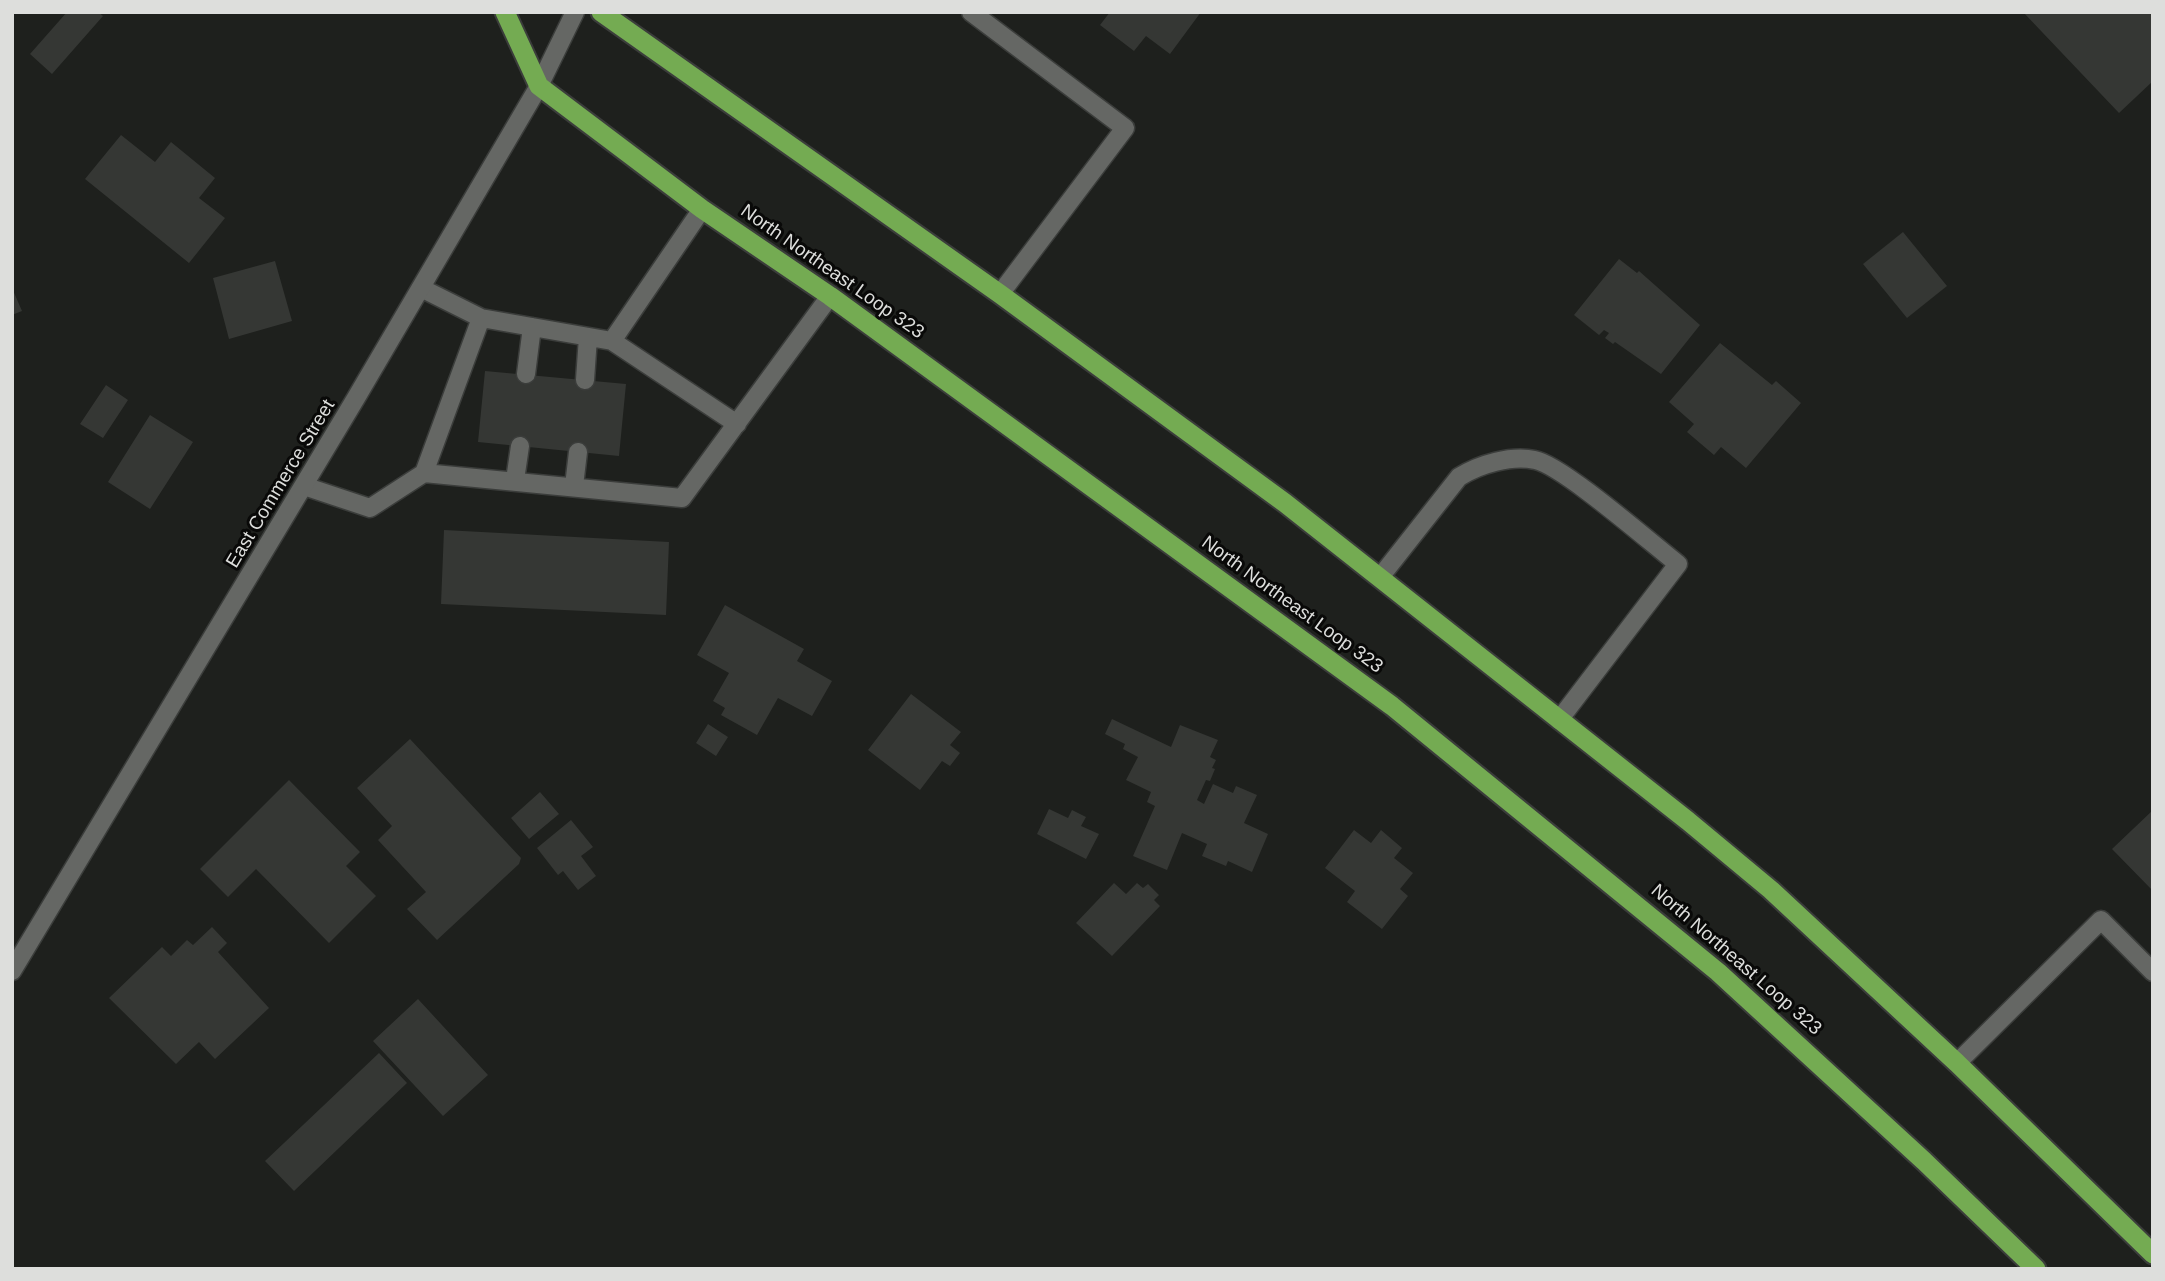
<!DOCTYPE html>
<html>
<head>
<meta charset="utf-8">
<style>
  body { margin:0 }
  #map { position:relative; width:2165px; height:1281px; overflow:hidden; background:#1e201d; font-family:Helvetica,sans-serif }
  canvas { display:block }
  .frame { position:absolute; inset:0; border:14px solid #dddedc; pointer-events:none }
</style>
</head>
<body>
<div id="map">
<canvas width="2165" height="1281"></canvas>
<div class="frame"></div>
</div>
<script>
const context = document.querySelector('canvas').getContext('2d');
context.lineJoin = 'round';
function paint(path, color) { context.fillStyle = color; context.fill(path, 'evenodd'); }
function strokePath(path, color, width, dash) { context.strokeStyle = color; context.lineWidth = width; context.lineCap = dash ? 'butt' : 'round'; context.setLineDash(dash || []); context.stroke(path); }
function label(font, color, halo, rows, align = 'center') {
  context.font = font + ' Helvetica,sans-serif'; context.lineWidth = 6; context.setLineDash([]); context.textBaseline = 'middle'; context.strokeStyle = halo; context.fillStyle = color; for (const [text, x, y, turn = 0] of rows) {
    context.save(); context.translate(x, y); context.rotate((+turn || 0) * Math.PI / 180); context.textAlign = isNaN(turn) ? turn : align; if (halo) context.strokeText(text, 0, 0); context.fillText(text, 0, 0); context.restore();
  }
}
paint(new Path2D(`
  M67,12H98L103,16L52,74L30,54Z
  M1110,12H1201L1170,54L1146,36L1134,51L1100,25Z
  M2023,12H2153V81L2119,113Z
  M121,135L155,162L171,142L215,178L199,198L225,218L189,263L85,179Z
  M1903,232L1947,286L1907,318L1863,264Z
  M1619,259L1637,273L1639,271L1700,325L1661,374L1615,342L1613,344L1605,338L1609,333L1604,330L1599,335L1574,315Z
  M275,261L292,321L229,339L213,278Z
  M12,288L22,311L12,315Z
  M1720,343L1772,385L1776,381L1801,403L1746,468L1721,447L1714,455L1687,432L1694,424L1669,402Z
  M485,371L626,384L619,456L478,442Z
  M106,385L128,400L103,438L80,424Z
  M150,415L193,442L150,509L108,482Z
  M444,530L669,542L666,615L441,604Z
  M725,605L804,649L797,661L832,681L812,716L778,698L757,735L721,715L725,708L713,701L729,673L697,655Z
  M911,694L961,732L950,745L960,753L950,766L942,761L920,790L868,750Z
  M1112,719L1171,747L1180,725L1218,740L1210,757L1216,760L1212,768L1215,769L1210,781L1206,780L1197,800L1204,804L1213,784L1233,793L1236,786L1257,795L1244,823L1268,834L1252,872L1228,861L1226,866L1202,856L1207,844L1182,833L1167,870L1133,856L1155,806L1147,802L1151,792L1126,780L1138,757L1123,749L1125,744L1105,734Z
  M708,724L728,737L716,756L696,743Z
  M410,739L521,858L519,864L437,940L407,909L426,892L378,840L392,826L357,788Z
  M289,780L360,852L346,866L376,896L329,943L256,869L228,897L200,869Z
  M540,792L559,814L529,839L511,818Z
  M1049,809L1068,818L1072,810L1086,817L1081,826L1099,834L1086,859L1037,834Z
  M2153,810V891L2112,849Z
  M571,820L593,847L581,856L596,876L578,890L563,871L558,875L537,848Z
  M1354,830L1371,843L1381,830L1402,848L1394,858L1413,873L1400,889L1408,896L1382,929L1347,902L1355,891L1325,868Z
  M1114,883L1126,894L1137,883L1143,888L1148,884L1159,895L1154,900L1160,906L1112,956L1076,923Z
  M212,927L227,943L218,952L269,1008L215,1059L199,1042L176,1064L109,998L162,947L171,956L187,940L193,945Z
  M418,999L488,1075L443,1116L373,1041Z
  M379,1053L407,1083L294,1191L265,1161Z`), '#353734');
const service = new Path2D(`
  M971,12L1125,128L1000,294
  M702,209L612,341L481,318L424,473L682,498L830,296
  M421,288L481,318
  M612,341L737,424
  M526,374L532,327
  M585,380L588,337
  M515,480L520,446
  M304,486L370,508L424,473
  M574,486L578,452
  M1381,576L1459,477C1480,464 1511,455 1535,460C1562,465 1651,543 1678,564L1559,720
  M1957,1063L2101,920L2153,972`);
const tertiary = new Path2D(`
  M12,971L356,398L539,86L575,12`);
const trunk = new Path2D(`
  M505,12L539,86L702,209L830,296L1392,706L1718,972L1924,1161L2036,1269
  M601,12L1000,294L1285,503L1688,821L1771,890L1957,1063L2153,1254`);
strokePath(service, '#3b3d3b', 21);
strokePath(tertiary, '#3b3d3b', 21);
strokePath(trunk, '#3b3d3b', 23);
strokePath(service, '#656764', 18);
strokePath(tertiary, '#656764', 18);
strokePath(trunk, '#74ab52', 19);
label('19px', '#dddedc', '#090908', [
  ["North Northeast Loop 323",832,272,35],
  ["East Commerce Street",281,484,-59],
  ["North Northeast Loop 323",1292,605,36],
  ["North Northeast Loop 323",1736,960,41]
]);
</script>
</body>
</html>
